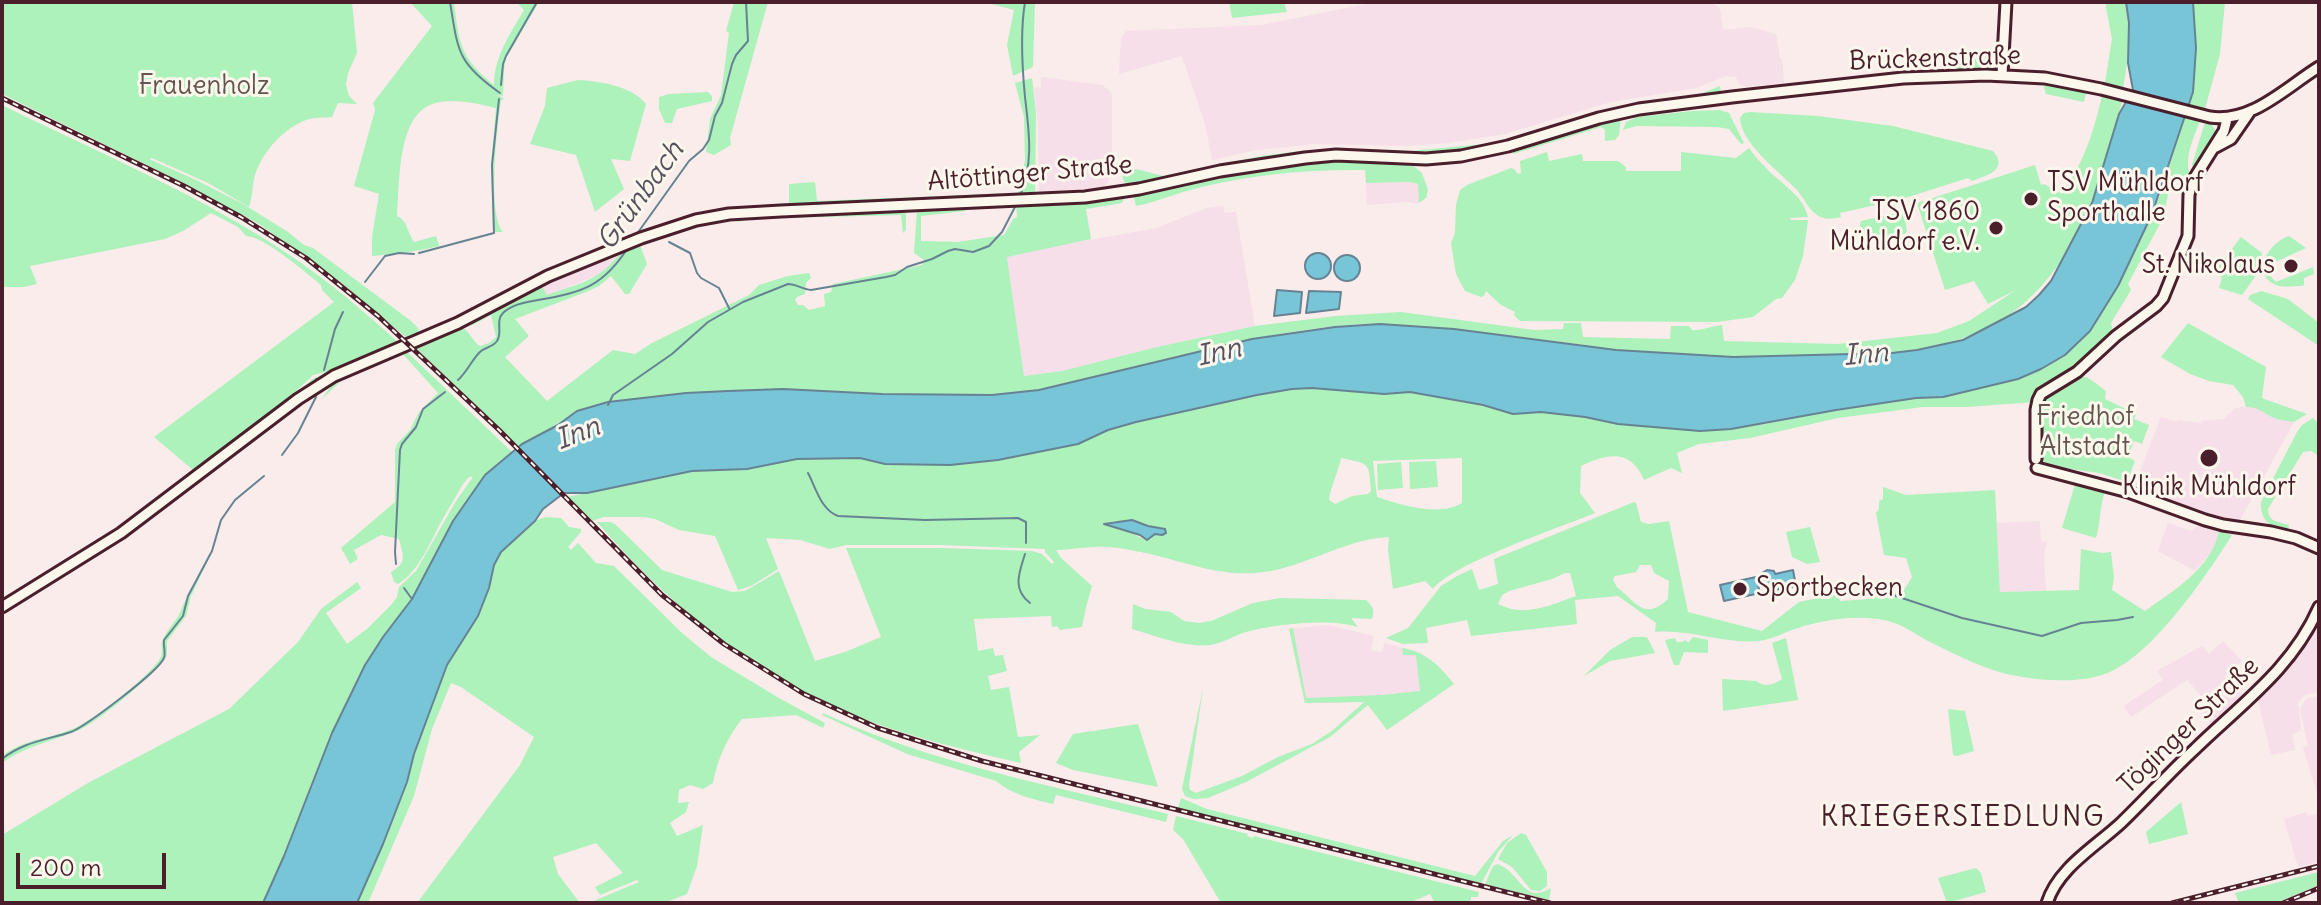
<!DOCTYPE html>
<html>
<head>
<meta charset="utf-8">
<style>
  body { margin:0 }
  #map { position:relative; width:2321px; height:905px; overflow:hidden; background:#f9ecea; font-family:Delius,sans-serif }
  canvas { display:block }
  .frame { position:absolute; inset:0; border:4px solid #4a1f2b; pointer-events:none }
  .scale { position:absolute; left:16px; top:853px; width:150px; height:36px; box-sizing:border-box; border:4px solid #4a1f2b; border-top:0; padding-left:10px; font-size:24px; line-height:28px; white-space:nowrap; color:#4a1f2b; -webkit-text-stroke:6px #fbf7ec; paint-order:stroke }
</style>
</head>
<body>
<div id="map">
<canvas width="2321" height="905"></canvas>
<div class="frame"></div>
<div class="scale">200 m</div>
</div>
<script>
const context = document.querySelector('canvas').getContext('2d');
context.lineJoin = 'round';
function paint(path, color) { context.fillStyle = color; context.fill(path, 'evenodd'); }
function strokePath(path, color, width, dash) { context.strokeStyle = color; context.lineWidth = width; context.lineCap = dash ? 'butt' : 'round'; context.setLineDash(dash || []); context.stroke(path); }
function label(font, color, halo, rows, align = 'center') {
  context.font = font + ' Delius,sans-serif'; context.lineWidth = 6; context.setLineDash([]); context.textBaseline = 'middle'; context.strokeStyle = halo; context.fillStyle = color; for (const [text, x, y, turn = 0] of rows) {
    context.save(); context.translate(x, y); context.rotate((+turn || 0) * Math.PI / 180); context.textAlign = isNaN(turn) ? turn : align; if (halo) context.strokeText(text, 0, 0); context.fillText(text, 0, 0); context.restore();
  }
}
paint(new Path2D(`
  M1376,2H1712L1720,9L1723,30L1750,27L1776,34L1780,58L1782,59L1784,83L1745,87L1739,84L1736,77L1726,76L1696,88L1611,102L1505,134L1448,143L1409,146L1314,144L1257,150L1212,160L1205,124L1182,56L1119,74L1121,38L1126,31L1262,25Z
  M1041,77L1102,85L1110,91L1112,96V167L1107,184L1102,188L1039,192L1038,125L1034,88L1041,87Z
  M1410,182L1418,184L1419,188V203L1417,204L1408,202L1367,205L1366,183Z
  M1223,206L1224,213L1236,212L1255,326L1157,347L1062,371L1024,376L1007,256L1049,247L1157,228L1207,208Z
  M624,248L614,261L598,275L547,295L540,283Z
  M2241,407H2255L2286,421L2294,422L2240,520L2230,522L2204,515L2133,489L2161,417L2177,422L2178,420L2201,423V421L2224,419L2234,409Z
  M2040,521L2041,541L2047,542L2044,555L2046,591L2000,592L1997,523Z
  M2168,523L2191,531L2199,525L2219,531L2216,546L2195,571L2158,551Z
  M1328,625L1374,636L1371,650L1381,652L1385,643L1422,653L1429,696L1339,703H1305L1289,629Z
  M2319,630V692L2305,695L2298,702L2301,727L2300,731L2292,734L2295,750L2271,755L2258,700L2295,659L2312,631Z
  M2223,641L2242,661L2224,677L2246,698L2213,727L2199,708L2206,702L2187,680L2131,717L2124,706L2163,680L2157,671L2202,646L2209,654Z
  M2319,696V790H2316L2303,747L2308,746L2300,709L2306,699Z
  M2306,812L2307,816L2319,813V862L2298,867L2284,819Z`), '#f6dfe8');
paint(new Path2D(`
  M2,2H352L357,53L348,73L346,85L349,96L357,104L338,103L332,117C323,118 315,117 306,120C283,129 263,151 255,175C252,185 253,196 249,207L208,183L152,158L149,159L196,180L243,204L288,232L304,245L313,248L411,321L418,328L419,334L408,339L340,282L259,224L175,179L2,94Z
  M410,2H454C459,43 460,58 494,85C494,57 510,34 524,10L516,2H539L506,58L504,69L503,96L497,95L504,98L501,101C497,126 487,213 503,232H493L491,165L496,108C479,104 457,99 440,102C396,108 400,182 397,216C407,220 407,232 414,242L436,236L439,246C415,252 396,254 372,256V237L379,194L354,186L375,110L373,103L432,26Z
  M734,2H768L730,138L731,145L714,155L706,152L710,119L721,95L729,33L726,31Z
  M984,2H1035L1033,67L1013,76L1007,45L1014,10Z
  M1229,2H1284L1287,12L1232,18Z
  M2105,2H2126C2130,32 2129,59 2123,88L2105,83L2112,39Z
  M2193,2H2225L2220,54L2205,109L2189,105C2199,71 2195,37 2193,2Z
  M1985,48L1993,51L1995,56L1990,68L1953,70V66L1963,65V58L1985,60Z
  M1032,78L1036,113L1035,197L734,211L733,207L789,203V184L815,182L817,201L1017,193L1025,160L1024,117L1015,83Z
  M578,80C599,81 632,86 646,104L630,161L611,159L624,189L595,212L576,155L530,144L545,106L547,88Z
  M2043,84L2086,93L2084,102L2046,94Z
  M1720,86L1721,93L1614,110L1545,132L1489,147L1425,155L1307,154L1263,160L1128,184L1124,182L1122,175L1127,170L1136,169L1163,176L1261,156L1300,151L1350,149L1411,151L1484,144L1513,138L1617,107L1700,94Z
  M708,92L712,96V101L677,109L672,123H665L659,109V97L669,94Z
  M2102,96L2122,101L2119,114C2101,182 2078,258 2022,305C1963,354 1887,355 1814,356C1747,358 1681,357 1614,350C1596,348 1578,344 1560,342C1502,335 1444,327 1385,324C1341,323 1295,331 1252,339L1039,390L992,395L728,391L686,393L590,406L569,416L558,425L519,447L415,347L461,327C470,331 472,341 480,346L489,343L496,337L491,315L471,326V325L482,318L484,314L540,283L547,295C564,288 586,284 600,273C616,262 620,249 639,242L647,264L629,294H625L611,276L599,286L586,292L515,319L529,336L505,357L547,401L613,350L635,354L652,343L749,295L759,285L788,276L809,273L811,278L806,283L805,294L797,297L795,300L798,305H803L809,310L825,306L824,294L831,292L833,284L922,265L924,260L914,253L917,210L964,207L965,211L921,216V241L958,242L1004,235L1013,219L1017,217L1016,204L1126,195L1122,203L1086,209L1091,239L1007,257L1024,376L1062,371L1157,347L1255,326L1335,316L1401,312L1534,330L1563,329L1564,323H1581L1583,337L1670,339L1671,326H1689L1692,330C1700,331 1712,326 1722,325L1724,341L1837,344L1937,333L1969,321L2016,290L1988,304L1974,281L1945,290L1917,203L2035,165L2041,185L2044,184L2062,194C2084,162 2093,134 2102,96Z
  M2,105C99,153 201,195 291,256C330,282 366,313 401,345L335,373L332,372L331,375L195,472L313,379L330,371L313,375L293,394L193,470L154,437L334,302L322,290L321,285C305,272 265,237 246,236L238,227L211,213L183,231L165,239L30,266L37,284L24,287H2Z
  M1692,111L1720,110L1729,113L1744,143L1741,144L1729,129L1717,127L1636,126L1623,130L1626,122L1637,117Z
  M1750,112L1818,116L1893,126L1993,151C2009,170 1987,175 1972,181L1968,178L1902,199L1840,213L1841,217C1832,219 1824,220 1817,215C1808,209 1804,198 1797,190C1780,172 1741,144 1740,118L1744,113Z
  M1621,117L1619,135L1615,140L1605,141V130L1601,127L1513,154V149L1580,127Z
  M2185,117L2200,121C2193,139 2185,155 2189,174L2171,181L2163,218L2128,284L2131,290L2111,323L2113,332L2094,352L2035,402L1967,407H1923L1838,418L1750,438L1699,444L1677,453L1682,473L1671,468L1644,480C1630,448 1607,454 1581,466L1580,493L1595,513C1559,528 1453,563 1433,589L1425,581L1393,589L1388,550L1389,537C1342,539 1302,570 1255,573C1212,576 1176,558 1135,551C1125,549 1115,547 1105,547C1089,546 1072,550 1056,550L1061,558L1092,586L1086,607L1082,627L1060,630L1057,626L1052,627L1051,616L974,619L978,651L993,648L995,656L1003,655L1007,671L988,676L991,690L1009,687L1018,737L1040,735L1019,752L1021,763C968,751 914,738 863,719C759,680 669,606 597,522H611L616,525L662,570L732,592L745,591L779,571L815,661L845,652L881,637L846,548H943L1032,551L1042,554L1052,564L1054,562L1045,552V549L938,545H846L830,549L800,540L766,538L778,569L751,586L738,590L715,536L679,530L655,519L643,517H604L592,521L567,497L692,471L747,469L797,459L860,458L885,464L950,465L999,460L1078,444L1108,430L1136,422L1257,395L1292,389L1312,388L1384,394L1410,392L1525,414L1541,412L1585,417L1618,424L1700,431L1765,424L1836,410L1916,398L1943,397L2018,379L2041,369L2079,343L2090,331L2118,286L2159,198ZM1341,458C1369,464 1369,461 1371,491L1368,494L1352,496L1335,504L1329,500C1331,485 1338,473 1341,458ZM1462,458V503C1439,517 1401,505 1377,497L1373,461ZM1132,520L1154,527L1155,534L1146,540L1107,522Z
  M2205,122L2212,125L2216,132L2193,167L2192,165Z
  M1749,148C1754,155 1760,162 1766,168C1781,184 1803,195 1808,217L1790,218L1791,220H1808L1803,256L1795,280L1782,298L1776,299L1753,317L1717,322L1520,321L1514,315L1515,312L1501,305L1486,291L1484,296L1481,297L1465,291L1456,274L1451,243L1455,233L1456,205L1460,190L1467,185L1511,168L1514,169L1518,174L1521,173L1520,161L1547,152L1549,161L1582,154L1583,161H1618L1626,167V171H1681V152L1736,158Z
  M1326,159L1411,164L1422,173L1428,190L1426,198L1419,203L1418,184L1410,182L1366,183L1365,170C1304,169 1242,175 1183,192C1167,197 1152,203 1136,206L1133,193L1196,179Z
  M847,211L861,214L902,212V211L906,214V230L903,233L901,215L744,219L743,221L737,222L736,217Z
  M1901,212L1904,214L1907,231L1905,234L1864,242L1860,225L1861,221Z
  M2289,236L2306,248L2269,265L2270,270L2268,274L2276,282L2313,267L2314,274L2304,278V285L2302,286C2294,286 2283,288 2276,285C2249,273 2270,242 2289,236Z
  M2241,237L2262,253L2257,274L2242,295L2219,288L2222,278L2214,272Z
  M2261,291L2288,299L2319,323V346L2248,299L2250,295Z
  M2188,323L2266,367L2262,397L2264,399L2307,414L2294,422C2287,421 2278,420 2272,417C2262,412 2258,407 2246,407L2243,397L2233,385L2209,381L2190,374L2161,357Z
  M402,351H406L512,452C465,487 443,542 416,592C407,608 394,621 383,636C362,665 347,700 332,733C307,789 292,849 263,903H2V835L88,783L229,709L298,642L321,609L357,582L361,588L326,613L347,644L368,628L392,604L397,597L399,587L416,571L456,501L473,477H469L463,484C456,497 448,509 441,522C429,544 420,570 398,584L394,582L391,572C408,562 403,556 399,539L381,535L354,550L358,559L350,564L341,548L395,502V450L397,444L410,430L419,412L438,393L402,353L343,379L322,399L337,377Z
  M2078,376C2089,375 2097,385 2106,391L2105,399L2136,414L2134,419L2149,425L2142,444L2134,441L2128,457L2135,461L2127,482L2099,473L2050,466L2043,461C2039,446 2038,410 2046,396Z
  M2313,418L2319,424V456L2311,451L2303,452L2268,509C2268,522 2279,522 2289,525L2288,530C2271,528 2260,521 2261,502L2297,432L2302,425Z
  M1436,461L1438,487L1410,489L1409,462Z
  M1401,462L1403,488L1378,490L1377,464Z
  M2075,484L2105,492C2099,508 2101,522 2096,538L2062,528Z
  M1883,487L1906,495L1995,490L2000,592L2079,590L2081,549L2102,553L2111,552L2114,578L2112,590L2145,611C2173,591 2212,568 2219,531L2232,535C2207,575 2155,651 2112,671C2081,687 2019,680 1987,668C1966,660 1946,650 1926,640C1914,633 1901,624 1888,621C1861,614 1824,619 1798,628C1784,632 1772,640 1758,641C1723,644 1690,629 1655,632L1656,623L1618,596L1575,600L1577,624L1471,636L1467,620L1426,628L1428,643L1403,644L1386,638L1408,628L1441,586L1457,576L1472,569L1479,590L1498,584L1494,559L1634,502L1636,503L1641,522L1649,524L1669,521L1688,612L1762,631L1799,602L1823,597L1828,590L1839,586L1840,601L1871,599V586L1901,595L1912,577L1906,558L1884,555L1876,513L1879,509V501L1883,499ZM1640,565H1651L1654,573L1669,581L1668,599C1648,617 1641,609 1625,594C1618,588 1616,587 1613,579L1615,576L1636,572ZM1565,573H1570L1576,596C1551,605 1524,618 1498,604L1502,595L1509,591L1552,579Z
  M545,517L561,518L569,527L581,529V532L568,547L571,550L578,543L596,563L614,566L682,633L711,657L779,698L825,723L823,728L796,715L742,719C727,738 717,760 713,783L703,789L690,785L679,790L678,803L689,802L686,812L670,823L677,836L703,825L697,866L687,894L664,903H589L639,882L637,880L600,895L595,887L623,873L596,843L553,857L558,874L580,903H417L520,765L534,737L461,687L451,683L432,729L414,796L368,903H357L383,844L407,782L414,754L447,665L478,616L489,588L494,565L501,552L535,521Z
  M1810,527L1820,562L1807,564L1792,557L1786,532Z
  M209,554L210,556L191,596L186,616L167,641V655C156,674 97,723 77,731C50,742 25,746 2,763V756C25,738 52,739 77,727C99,715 144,681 159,660C165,653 159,645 164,637C170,625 179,619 183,605Z
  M1280,598L1366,600C1373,607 1375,610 1372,619L1351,618L1358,627C1330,618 1275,624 1246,632C1235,635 1223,643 1211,645C1184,648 1157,636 1132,629L1133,604L1145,609L1171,612L1184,621L1199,623L1211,621L1253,603Z
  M1293,628L1306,698L1382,695L1420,691L1416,655H1403L1402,648C1426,652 1439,665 1454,684L1387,730L1368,705L1330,737L1246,782L1208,798L1193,799L1185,796L1182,789L1203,688L1189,785L1190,790L1196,793L1242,776L1278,757L1312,744L1333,730L1364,702L1305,703L1289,629Z
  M1632,637H1647L1655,653L1610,661L1584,676L1610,650Z
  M1693,637L1708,640V653L1684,652L1679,665H1674L1665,640L1675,638L1677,642H1682L1686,640L1688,643Z
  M1786,638L1798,700L1723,711L1722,679L1756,681C1765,688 1773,685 1782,679L1772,643Z
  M1948,709L1965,711L1974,751L1957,756L1953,755Z
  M823,713C930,763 1053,786 1168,814L1166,822L1056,795L1053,804C1033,799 1012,795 996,781L907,754L822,715Z
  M1138,724L1158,787L1073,770L1056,763L1073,734Z
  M1181,798L1207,809L1475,876L1503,841L1513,835L1498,852L1481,884L1178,808Z
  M2181,802L2188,834L2149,844L2146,832Z
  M1176,816L1248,834L1247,836L1253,838L1254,836L1479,892L1478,897H1471V900L1464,903H1435L1430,894L1409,903H1221L1183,839L1173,830Z
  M1521,833L1526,835L1547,872V886L1540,891L1531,890L1512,867L1498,859L1507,843Z
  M1498,864C1522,874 1523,905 1551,888L1549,900L1485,884L1493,866Z
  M1976,868L1981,873L1986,892L1947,903L1938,878Z
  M2319,872V885L2276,903H2239L2235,893Z`), '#adf1bb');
const water = new Path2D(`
  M2126,2H2193L2196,48L2193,92L2152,214L2118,286L2090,331L2065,355L2041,369L2018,379L1943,397L1916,398L1836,410L1731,429L1700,431L1618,424L1585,417L1541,412L1513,414L1483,405L1410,392L1384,394L1312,388L1292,389L1257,395L1136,422L1108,430L1078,444L998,460L950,465L885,464L860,458L797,459L747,469L692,471L587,493H564L543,509L535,521L501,552L494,565L489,588L478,616L447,665L414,754L407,782L383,844L357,903H263L284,856L332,733L365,665L383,637L412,599L453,521L485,475L522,444L558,425L577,411L608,402L686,393L728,391L783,389L882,394L992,395L1039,390L1252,339L1335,327L1380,324L1454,329L1616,350L1733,357L1892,353L1917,350L1963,340L2026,307L2039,295L2051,281L2092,203L2119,114L2133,90L2128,63L2129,23Z
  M1305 266a13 13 0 1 1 26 0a13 13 0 1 1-26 0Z
  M1334 268a13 13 0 1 1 26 0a13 13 0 1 1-26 0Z
  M1277,290L1302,292L1300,313L1274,316Z
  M1309,291L1341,292L1339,309L1306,313Z
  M1132,520L1148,526L1165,529L1166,533L1162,535L1155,534L1147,540L1140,535L1104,524Z
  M1767,570L1774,571L1775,574L1793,570L1796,586L1766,592L1762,573Z
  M1756,577L1760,593L1724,601L1720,585Z`);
paint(water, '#79c5d8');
strokePath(water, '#668393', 2);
strokePath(new Path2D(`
  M450,2C458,51 457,63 500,93
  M501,85L503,64L506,56L537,2
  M1020,196C1034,162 1029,132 1025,97C1022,66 1020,32 1025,2
  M634,238L689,161L703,149L709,140L715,116L722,103L732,64L736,55L748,41L746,2
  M669,242L690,253L697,273L701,278L719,288L729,308
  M419,253L494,233L492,165L499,99
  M365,282L385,256L399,253L414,254
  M324,370L335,329L343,312
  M458,380C468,371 472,359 481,351C486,347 493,347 497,341C503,333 495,321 503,313C512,304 527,302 538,300C582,293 604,286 629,246
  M316,381V379
  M608,405L613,395L672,354L708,322L743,302L788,284C796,284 802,289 811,290L886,277L895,275L907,267L932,259L948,251L955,249L973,252L989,246L1002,232L1015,207
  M282,455L298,433L316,397
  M808,473C816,488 821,510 838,516L925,520L1018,518L1026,522V543
  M1025,554C1019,573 1012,589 1030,603
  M396,564L395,552L400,450L402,444L416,427L423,409L445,392
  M404,588L412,599
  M1875,589L1962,618L2042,636L2081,623L2117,620L2133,617
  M2,759C23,742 46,740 71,732C86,726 158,672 164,658C166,653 163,645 164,640L183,616L188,596L212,551L221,520L235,500L264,476`), '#668393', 2);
const secondary = new Path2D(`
  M2002,75L2006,2
  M2216,147L2231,139L2249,113
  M2036,459V410L2038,400L2041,394L2077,372L2116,336L2156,306L2163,298L2188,236L2189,195L2192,182L2224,131L2227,119
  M2037,468L2128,492L2205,520L2223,525L2271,532L2296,538L2319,548
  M2,607L121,533L298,399L334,376L458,323L548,276L641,238L696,220L729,214L781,211L1085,197L1139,189L1220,171L1305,158L1336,155L1426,159L1461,156L1508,146L1599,118L1639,109L1732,97L1903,78L1986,75L2045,78L2101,89L2210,117C2252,123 2285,88 2319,67
  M2047,903C2058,868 2095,847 2121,823C2146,799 2169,773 2195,749C2241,704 2292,669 2319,607`);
strokePath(secondary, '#4a1f2b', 15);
strokePath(secondary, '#fbf7ec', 9);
const rail = new Path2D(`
  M2,98L184,186L241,217L306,258L378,316L499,430L662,595L724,644L804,694L878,728L982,761L1550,903
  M2172,903L2319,866
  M2283,903L2319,888`);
strokePath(rail, '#4a1f2b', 5);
strokePath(rail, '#fbf7ec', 2, [6]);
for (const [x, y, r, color] of [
  [2031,199,8,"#4a1f2b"],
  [1996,228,8,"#4a1f2b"],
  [2291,266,8,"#4a1f2b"],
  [2209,458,10,"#4a1f2b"],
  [1740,589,8,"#4a1f2b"]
]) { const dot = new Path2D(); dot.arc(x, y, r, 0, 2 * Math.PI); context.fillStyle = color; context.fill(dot); strokePath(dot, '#fbf7ec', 3); }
label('26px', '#4a1f2b', '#fbf7ec', [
  ["Brückenstraße",1935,59,-2],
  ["Altöttinger Straße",1030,174,-5],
  ["Töginger Straße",2189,726,-44]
]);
label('26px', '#63544f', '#fbf7ec', [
  ["Frauenholz",204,87],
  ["Friedhof",2085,418],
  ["Altstadt",2085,448]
]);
label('26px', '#4a1f2b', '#fbf7ec', [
  ["TSV Mühldorf",2047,184],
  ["Sporthalle",2047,214],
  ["TSV 1860",1980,213,"right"],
  ["Mühldorf e.V.",1980,243,"right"],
  ["St. Nikolaus",2275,266,"right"],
  ["Klinik Mühldorf",2209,488,"center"],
  ["Sportbecken",1756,589]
], 'left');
label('italic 28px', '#58515f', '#fbf7ec', [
  ["Grünbach",641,196,-54],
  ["Inn",1219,353,-13],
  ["Inn",1866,355,-5],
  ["Inn",578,434,-21]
]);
context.letterSpacing = '2px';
label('28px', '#4a1f2b', '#fbf7ec', [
  ["KRIEGERSIEDLUNG",1963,818]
]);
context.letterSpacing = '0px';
</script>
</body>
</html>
